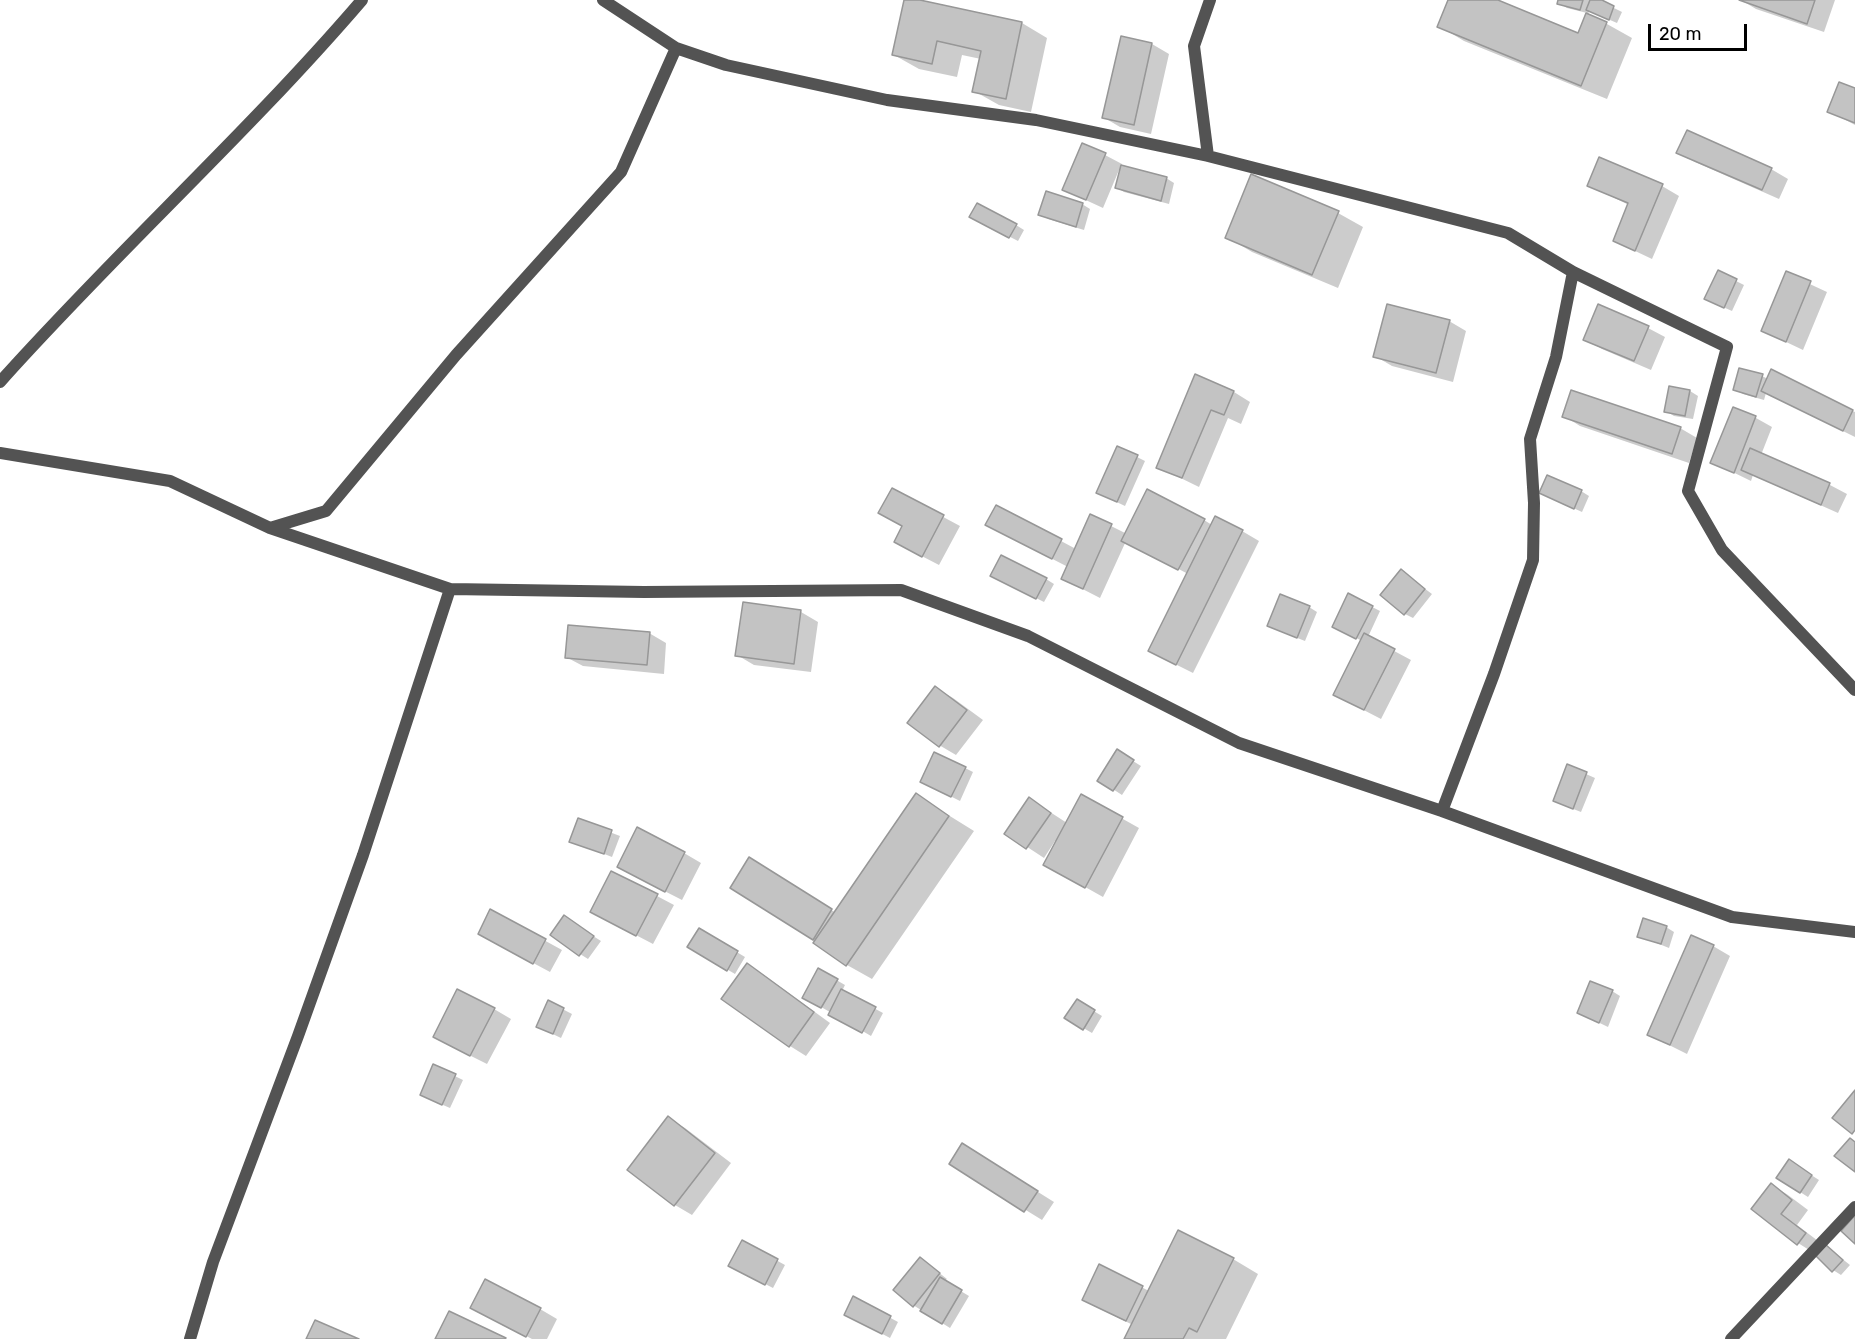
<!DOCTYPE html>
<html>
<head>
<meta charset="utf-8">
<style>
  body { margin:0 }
  #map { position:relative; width:1855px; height:1339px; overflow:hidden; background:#fff; font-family:Rubik,sans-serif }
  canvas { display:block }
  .scale { position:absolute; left:1648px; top:24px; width:99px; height:27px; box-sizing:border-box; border:3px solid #000; border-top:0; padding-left:8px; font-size:18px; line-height:21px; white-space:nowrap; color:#000; -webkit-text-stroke:4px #fff; paint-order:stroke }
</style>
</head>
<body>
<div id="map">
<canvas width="1855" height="1339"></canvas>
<div class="scale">20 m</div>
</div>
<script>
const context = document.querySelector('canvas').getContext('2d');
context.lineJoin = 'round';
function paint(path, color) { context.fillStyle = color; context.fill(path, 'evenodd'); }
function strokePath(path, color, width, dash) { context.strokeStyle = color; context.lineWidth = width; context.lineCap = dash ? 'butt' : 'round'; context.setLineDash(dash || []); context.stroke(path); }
paint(new Path2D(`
  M906,0L1022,23L1047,38L1031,112L999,105L974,91L981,59L962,55L957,77L919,69L894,55Z
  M1450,0H1494L1579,34L1587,13L1567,8L1559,3L1560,0H1598L1622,12L1617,23L1589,11L1588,16L1607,24L1632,38L1607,99L1464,41L1439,26Z
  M1741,0H1835L1824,32L1756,9Z
  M1122,38L1152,44L1169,54L1151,134L1120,127L1103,117Z
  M1855,90V125L1829,111Z
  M1678,153L1771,169L1788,179L1779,199L1695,162Z
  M1105,155L1122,164L1121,166L1166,178L1174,183L1169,204L1124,192L1116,187L1121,171L1119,170L1103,208L1064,190Z
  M1599,159L1662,186L1679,196L1652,259L1614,241L1629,205L1588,185Z
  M1082,204L1090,209L1084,230L1048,219L1040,214Z
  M1338,213L1363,227L1338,288L1252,252L1227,237Z
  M979,221L1016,225L1024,230L1018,241Z
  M1718,272L1744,285L1732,311L1714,303Z
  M1786,273L1827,292L1803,350L1763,331Z
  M1449,321L1466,331L1453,382L1392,366L1375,356Z
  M1648,328L1665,337L1651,370L1602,349L1585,339Z
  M1772,371L1855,412V437L1766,393L1764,400L1743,394L1735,389L1762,376L1768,379Z
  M1196,376L1234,392L1250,402L1241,424L1228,418L1199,487L1158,467Z
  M1670,388L1690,391L1698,396L1693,419L1674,416L1666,411Z
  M1734,409L1756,418L1772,427L1761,455L1830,485L1847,494L1838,513L1753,475L1751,481L1712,462Z
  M1564,416L1680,428L1697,438L1689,463L1580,426Z
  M1137,457L1145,461L1125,506L1106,497Z
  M893,490L960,526L939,565L912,551Z
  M1581,491L1589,496L1582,512L1549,497Z
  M1091,516L1127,534L1204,520L1212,525L1242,531L1259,541L1193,673L1167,660L1188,574L1126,541L1100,598L1063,579L1068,567L1004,534L1061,541L1076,549Z
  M1401,571L1432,594L1413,618L1405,614Z
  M1046,579L1054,584L1044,602L1000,580Z
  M1349,595L1380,611L1368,637L1411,660L1381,719L1352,704L1362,641L1341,630Z
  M744,604L801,612L818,622L811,672L754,665L737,655Z
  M1309,607L1317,612L1305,641L1277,630Z
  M649,633L666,643L664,674L583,666L566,657Z
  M936,688L953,698L983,720L956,755L939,745Z
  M1125,756L1141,766L1122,795L1099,780Z
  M1568,766L1595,778L1581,812L1563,805Z
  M965,768L973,772L960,801L930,786Z
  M916,795L974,831L872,979L847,965L817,941L732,888L766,869L836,913Z
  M1082,796L1139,828L1103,897L1062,874L1057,843L1055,841L1044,858L1006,833L1030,799L1067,823Z
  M578,820L620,836L612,857L571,841Z
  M684,853L701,863L682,900L635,876Z
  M657,896L674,905L653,944L609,921Z
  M491,911L562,950L550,972L496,943Z
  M571,922L601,941L588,959L580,954Z
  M1666,927L1674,932L1669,948L1639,936Z
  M700,930L745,957L735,974L689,947Z
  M1713,946L1730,956L1687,1054L1649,1035Z
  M748,965L764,975L830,1023L806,1056L790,1046Z
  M819,970L845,985L842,991L883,1013L871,1036L804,997Z
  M1612,991L1620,996L1608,1027L1579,1013Z
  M1077,1001L1102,1016L1092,1033L1066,1018Z
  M549,1002L572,1014L561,1038L538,1027Z
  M494,1009L511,1019L487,1064L451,1046Z
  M434,1066L463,1080L450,1108L429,1099Z
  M668,1118L685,1128L731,1163L692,1215L675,1205L629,1170Z
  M979,1155L1054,1202L1042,1220L951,1164Z
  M1797,1166L1819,1180L1808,1197L1800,1192Z
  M1772,1185L1788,1195L1808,1210L1797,1225L1822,1244L1814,1253L1798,1243L1753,1209Z
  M743,1242L785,1265L773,1288L738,1270Z
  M1826,1246L1850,1265L1841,1275L1833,1270Z
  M1233,1259L1258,1274L1226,1339H1125L1133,1325L1100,1309V1266L1149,1291Z
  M928,1264L947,1279L944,1281L969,1296L950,1328L913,1305Z
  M854,1298L898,1322L890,1338L854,1319Z
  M540,1309L557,1319L547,1339H532L489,1317Z`), '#0003');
const building = new Path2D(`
  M904,0H920L1022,22L1006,99L972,92L981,51L937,41L932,64L892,55Z
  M1448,0H1498L1578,33L1586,13L1607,22L1581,86L1437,27Z
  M1558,0H1583L1580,10L1557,4Z
  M1590,0H1602L1614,6L1609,20L1586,10Z
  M1739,0H1815L1807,24Z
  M1121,36L1152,43L1134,125L1102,118Z
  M1839,82L1855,88V123L1827,112Z
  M1687,130L1772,168L1762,190L1676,153Z
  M1082,143L1106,153L1086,200L1062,190Z
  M1599,157L1663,184L1635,251L1613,241L1628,203L1587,186Z
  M1121,165L1167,177L1161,201L1115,188Z
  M1251,174L1339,211L1312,275L1225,238Z
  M1046,191L1083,203L1076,227L1038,215Z
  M977,203L1017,224L1009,238L969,217Z
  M1718,270L1737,279L1724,308L1704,299Z
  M1786,271L1811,281L1786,342L1761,331Z
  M1387,304L1450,320L1436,373L1373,357Z
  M1598,304L1649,326L1634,361L1583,340Z
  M1739,368L1763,374L1756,397L1733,390Z
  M1771,369L1853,410L1843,431L1761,391Z
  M1195,374L1234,391L1224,415L1211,410L1182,478L1156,468Z
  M1669,386L1690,390L1685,416L1664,412Z
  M1571,390L1681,427L1672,454L1562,417Z
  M1733,407L1756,416L1734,473L1710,463Z
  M1117,446L1138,455L1117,502L1096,493Z
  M1750,448L1830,483L1821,505L1741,470Z
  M1547,475L1582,490L1574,509L1539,493Z
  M892,488L944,515L922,557L894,542L902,526L878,513Z
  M1147,489L1205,519L1178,570L1121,541Z
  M996,505L1062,539L1052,559L985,525Z
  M1090,514L1112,524L1083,589L1061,579Z
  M1215,516L1243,530L1176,665L1148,651Z
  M1001,555L1047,578L1036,599L990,576Z
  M1401,569L1425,589L1404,615L1380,595Z
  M1348,593L1373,606L1356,639L1332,627Z
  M1280,594L1310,606L1297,638L1267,626Z
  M743,602L801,610L794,664L735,656Z
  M568,625L650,632L647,665L565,658Z
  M1364,633L1395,649L1364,710L1333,695Z
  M935,686L967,710L939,747L907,723Z
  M1117,749L1134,760L1113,791L1097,781Z
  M934,752L966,767L951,797L920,782Z
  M1567,764L1587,772L1573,809L1553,801Z
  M916,793L949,816L846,966L813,943Z
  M1081,794L1123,817L1085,888L1043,865Z
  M1029,797L1051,813L1026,849L1004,834Z
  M578,818L612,830L604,854L569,842Z
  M637,827L685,852L665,892L617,867Z
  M749,857L832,909L813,940L730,888Z
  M611,871L658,894L636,936L590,912Z
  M490,909L546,939L533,964L478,934Z
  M564,915L594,936L579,956L550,935Z
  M1643,918L1667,926L1661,944L1637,937Z
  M699,928L738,951L727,971L687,947Z
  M1691,935L1714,945L1670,1045L1647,1035Z
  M747,963L814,1012L789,1047L721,999Z
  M818,968L838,979L821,1008L802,998Z
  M1590,981L1613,990L1599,1023L1577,1013Z
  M457,989L495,1008L470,1056L433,1037Z
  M841,989L876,1007L862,1033L828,1015Z
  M1077,999L1095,1010L1083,1030L1064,1018Z
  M548,1000L564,1008L553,1034L536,1027Z
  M433,1064L456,1074L442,1105L420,1095Z
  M1855,1090V1130L1852,1134L1832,1118Z
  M668,1116L715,1153L674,1206L627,1170Z
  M1850,1138L1855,1142V1172L1834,1156Z
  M962,1143L1038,1191L1024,1212L949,1164Z
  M1789,1159L1812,1175L1800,1193L1776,1178Z
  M1771,1183L1792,1200L1781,1214L1806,1233L1797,1245L1751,1209Z
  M1855,1215V1244L1841,1231Z
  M1178,1230L1234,1258L1197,1332L1189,1328L1183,1339H1124Z
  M742,1240L778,1259L765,1285L728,1266Z
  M1825,1244L1843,1260L1832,1272L1815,1255Z
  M920,1257L940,1273L913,1307L893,1290Z
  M1099,1264L1143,1286L1126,1321L1082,1300Z
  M940,1277L962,1290L942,1324L920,1311Z
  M485,1279L541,1308L526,1337L470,1308Z
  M853,1296L891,1316L882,1334L844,1315Z
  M449,1311L506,1338L505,1339H435Z
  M315,1320L359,1339H306Z`);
paint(building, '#c3c3c3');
strokePath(building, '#979797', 1.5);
strokePath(new Path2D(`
  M603,0L676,48L726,65L887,100L1036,120L1208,156L1508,233L1573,272L1556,357L1530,439L1534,503L1533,560L1494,674L1442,811
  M1208,156L1194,46L1210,0
  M1573,272L1727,347L1688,491L1722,550L1855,690
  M0,382C117,251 248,133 362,0
  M0,453L170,481L270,528L450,589L644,592L901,590L1028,636L1239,743L1442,811L1732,917L1855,932
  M270,528L326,511L456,355L621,172L676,48
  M190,1339L213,1262L298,1036L363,855L450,589
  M1731,1339L1855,1207`), '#535353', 12);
</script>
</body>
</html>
